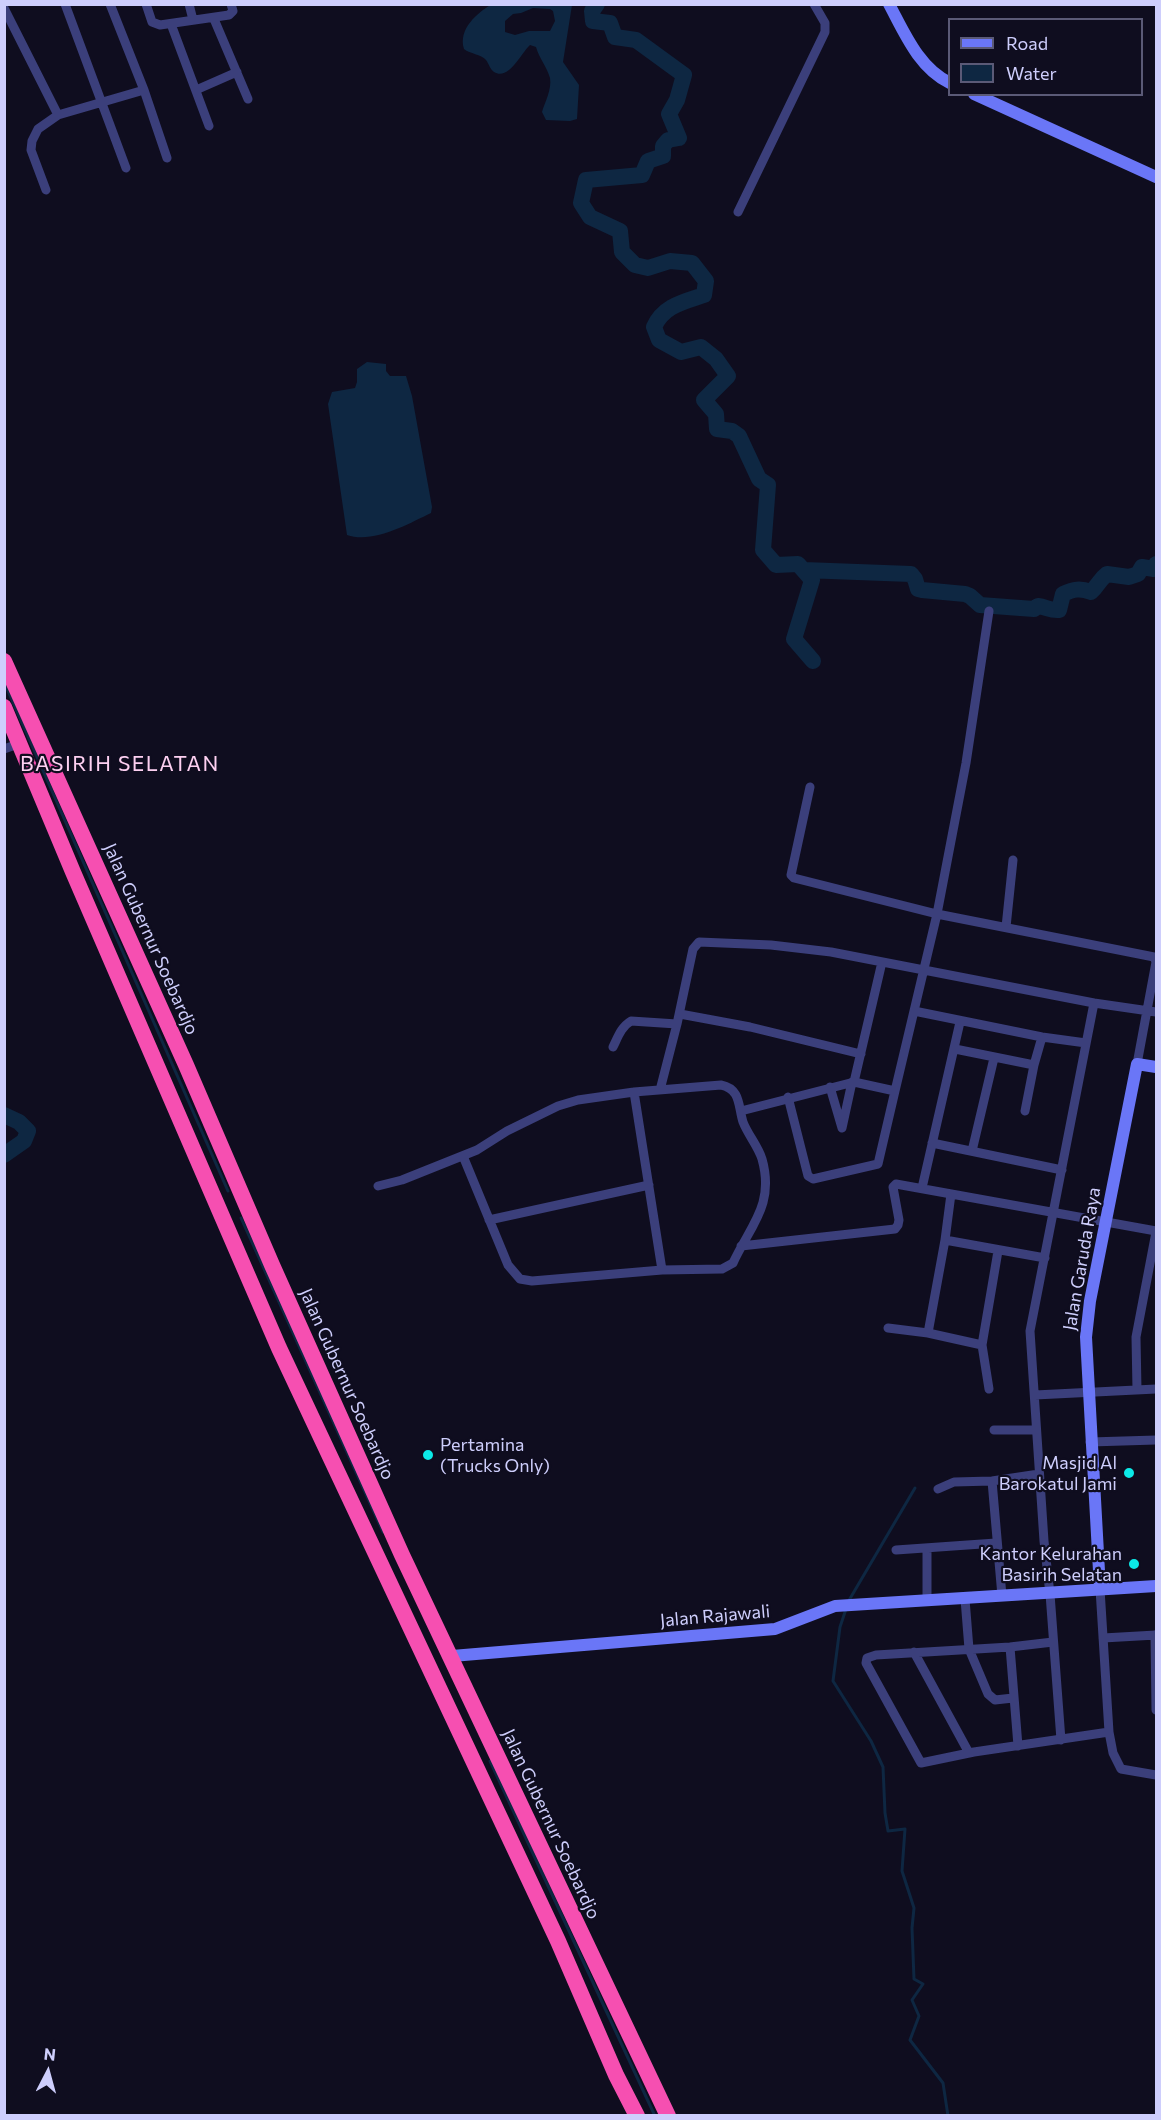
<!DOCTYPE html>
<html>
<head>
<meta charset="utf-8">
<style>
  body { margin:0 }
  #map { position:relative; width:1161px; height:2120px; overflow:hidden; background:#0f0d1f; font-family:Commissioner,sans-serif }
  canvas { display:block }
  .frame { position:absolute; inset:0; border:6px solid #cecefc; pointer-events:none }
  .legend { position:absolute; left:948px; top:18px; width:195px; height:78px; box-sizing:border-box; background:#0f0d1f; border:2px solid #5b5a77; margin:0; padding:8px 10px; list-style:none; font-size:18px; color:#cecefc }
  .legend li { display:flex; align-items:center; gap:12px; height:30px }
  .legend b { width:30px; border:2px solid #5b5a77 }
  .north { position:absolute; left:18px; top:2042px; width:60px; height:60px; -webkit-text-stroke:4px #0f0d1f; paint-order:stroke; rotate:6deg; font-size:16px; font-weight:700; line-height:24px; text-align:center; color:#cecefc }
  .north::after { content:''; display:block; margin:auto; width:21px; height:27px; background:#cecefc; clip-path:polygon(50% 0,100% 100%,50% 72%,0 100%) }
</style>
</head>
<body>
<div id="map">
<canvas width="1161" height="2120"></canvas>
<div class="frame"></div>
<ul class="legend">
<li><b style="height:8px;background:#6a76f7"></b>Road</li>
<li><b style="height:16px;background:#0e2742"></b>Water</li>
</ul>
<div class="north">N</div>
</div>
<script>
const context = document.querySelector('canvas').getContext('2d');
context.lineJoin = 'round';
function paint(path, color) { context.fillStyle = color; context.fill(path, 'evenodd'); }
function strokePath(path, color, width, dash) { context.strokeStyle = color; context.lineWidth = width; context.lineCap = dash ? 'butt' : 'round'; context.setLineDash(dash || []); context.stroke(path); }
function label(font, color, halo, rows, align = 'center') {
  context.font = font + ' Commissioner,sans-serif'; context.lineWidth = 4.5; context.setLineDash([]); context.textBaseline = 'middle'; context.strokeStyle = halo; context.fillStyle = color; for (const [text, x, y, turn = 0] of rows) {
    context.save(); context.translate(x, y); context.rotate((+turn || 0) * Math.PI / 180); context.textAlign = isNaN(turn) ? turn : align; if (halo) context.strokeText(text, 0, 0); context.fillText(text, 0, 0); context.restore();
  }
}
paint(new Path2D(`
  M492,4L572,5L563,62L579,85L577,119L570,121L546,120L542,112C545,102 552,89 550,78C547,67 539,58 536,47L530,45C521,53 509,81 494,72C490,69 489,64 486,60C481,54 470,54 464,49C458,29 477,13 492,4ZM533,8L550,9L553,11L555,21L550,31H529L515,35L505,32V21L513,14L521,13Z
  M367,362L386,364V371L390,376H406L412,396L432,507L431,513C408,524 373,544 347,535L328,404L332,392L355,388L357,382V369Z`), '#0e2742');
strokePath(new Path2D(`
  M4,682L228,1191
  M241,1218L383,1532
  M848,1602L915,1488
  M846,1609L840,1627L833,1681L871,1741L883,1767L885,1813L888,1831L905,1829L902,1871L914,1908L912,1928L914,1979L923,1984L912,2000L919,2016L910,2040L943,2083L948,2116
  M490,1761L655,2116`), '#0e2742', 3);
strokePath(new Path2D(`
  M597,4L592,11L593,21L610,23L615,37L636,40L684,75L677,100L669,114L679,138L668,140L663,146V156L648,161L642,175L586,180L581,203L590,217L620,231L622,252L635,265L648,268L670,261L692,263L706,281L704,295C683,302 663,306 654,327L659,340L681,352L701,347L716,359L728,376L704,400L716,414L717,429L732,431L739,436L759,479L768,485L763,550L776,565L798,564L812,580L794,639L813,661
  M804,570L911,574L915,579L918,589L922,590L965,594L970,596L980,605L1034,609L1038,606C1046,607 1051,611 1059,610L1063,594C1074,589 1080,588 1091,592C1098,586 1099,580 1107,574L1129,577L1138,574L1142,567L1154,569L1156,564
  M4,1115L19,1122L28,1131L24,1141L4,1155`), '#0e2742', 16);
strokePath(new Path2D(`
  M65,4L126,168
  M110,4L144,90L167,158
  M146,4L152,22L160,25L229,15L233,11L231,4
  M189,4L193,20
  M4,8L58,115
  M214,19L248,99
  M171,24L209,126
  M196,90L237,72
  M46,190L31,150L32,141L38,129L58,115L144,90
  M738,212L825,32V23L814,4
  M4,749L21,743
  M810,787L791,875L794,878L937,914L1154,957L1156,962L1137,1064
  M1006,927L1013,860
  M914,1011L1042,1037L1086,1043
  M680,1014L750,1027L861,1054
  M613,1047C618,1037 621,1027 631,1021L677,1024
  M955,1049L1034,1065
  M854,1082L882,962
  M830,1087L842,1128
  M660,1090L677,1024L693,949L699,942L771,945L831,952L1094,1003L1156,1012
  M634,1092L662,1270
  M788,1097L808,1176L813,1179L878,1164L895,1091
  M741,1111L854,1082L895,1091L937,914L966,763L989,611
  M1025,1111L1034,1065L1042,1037
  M842,1128L852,1082
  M932,1143L1062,1170
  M972,1151L994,1058
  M378,1186L402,1180L477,1150L507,1131L558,1106L578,1100L634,1092L721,1085C741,1089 738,1106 743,1122C748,1135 758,1146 762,1159C775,1205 750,1226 733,1263L722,1269L662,1270L532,1281L520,1279L508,1265L463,1156
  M922,1188L960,1022
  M489,1220L649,1185
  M945,1240L1045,1258
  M741,1246L895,1229L898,1225L899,1220L893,1187L896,1184L1156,1231
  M888,1328L928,1333L982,1345
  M928,1333L945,1240L951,1194
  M989,1389L982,1345L998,1251
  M1137,1390L1136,1337L1156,1232
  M1035,1395L1156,1389
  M994,1430H1036
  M1090,1442L1156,1440
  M992,1481L1002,1596
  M938,1489L954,1482L992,1481L1039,1474
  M927,1548V1601
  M896,1550L996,1543
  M1100,1589L1109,1732L1113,1753L1121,1769L1156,1775
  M965,1599L969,1649L988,1694L995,1700L1013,1698
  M1155,1635L1156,1710
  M1103,1638L1156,1635
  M1053,1642L1010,1647L876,1655L867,1658L866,1663L921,1763L974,1752L1109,1732
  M1010,1647L1018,1746
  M914,1652L969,1753
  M1061,1740L1050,1594L1044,1541L1030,1331L1094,1003`), '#3b3f7b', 9);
strokePath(new Path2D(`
  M889,4C905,34 919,68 950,83
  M974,94L1156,177
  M1100,1589L1086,1337L1090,1301L1137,1064L1156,1067
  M452,1656L775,1629L835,1606L1156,1586`), '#6a76f7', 12);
strokePath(new Path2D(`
  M4,661L186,1065L272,1265L402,1555L668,2116
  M4,707L73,872L279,1348L558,1941L616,2075L637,2116`), '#f64fb1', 16);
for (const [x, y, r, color] of [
  [428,1455,6,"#0ceae8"],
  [1129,1473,6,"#0ceae8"],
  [1134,1564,6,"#0ceae8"]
]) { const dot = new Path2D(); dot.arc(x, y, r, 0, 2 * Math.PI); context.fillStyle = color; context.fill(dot); strokePath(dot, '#0f0d1f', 2); }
label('18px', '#cecefc', '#0f0d1f', [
  ["Jalan Gubernur Soebardjo",151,939,66],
  ["Jalan Garuda Raya",1082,1259,-80],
  ["Jalan Gubernur Soebardjo",347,1384,66],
  ["Jalan Rajawali",715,1616,-5],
  ["Jalan Gubernur Soebardjo",551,1824,65]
]);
label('18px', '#cecefc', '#0f0d1f', [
  ["Pertamina",440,1445,"left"],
  ["(Trucks Only)",440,1466,"left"],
  ["Masjid Al",1117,1463],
  ["Barokatul Jami",1117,1484],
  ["Kantor Kelurahan",1122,1554],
  ["Basirih Selatan",1122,1575]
], 'right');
context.letterSpacing = '1.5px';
label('21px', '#fdd0f1', '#0f0d1f', [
  ["BASIRIH SELATAN",120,764]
]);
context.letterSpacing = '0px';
</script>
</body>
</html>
